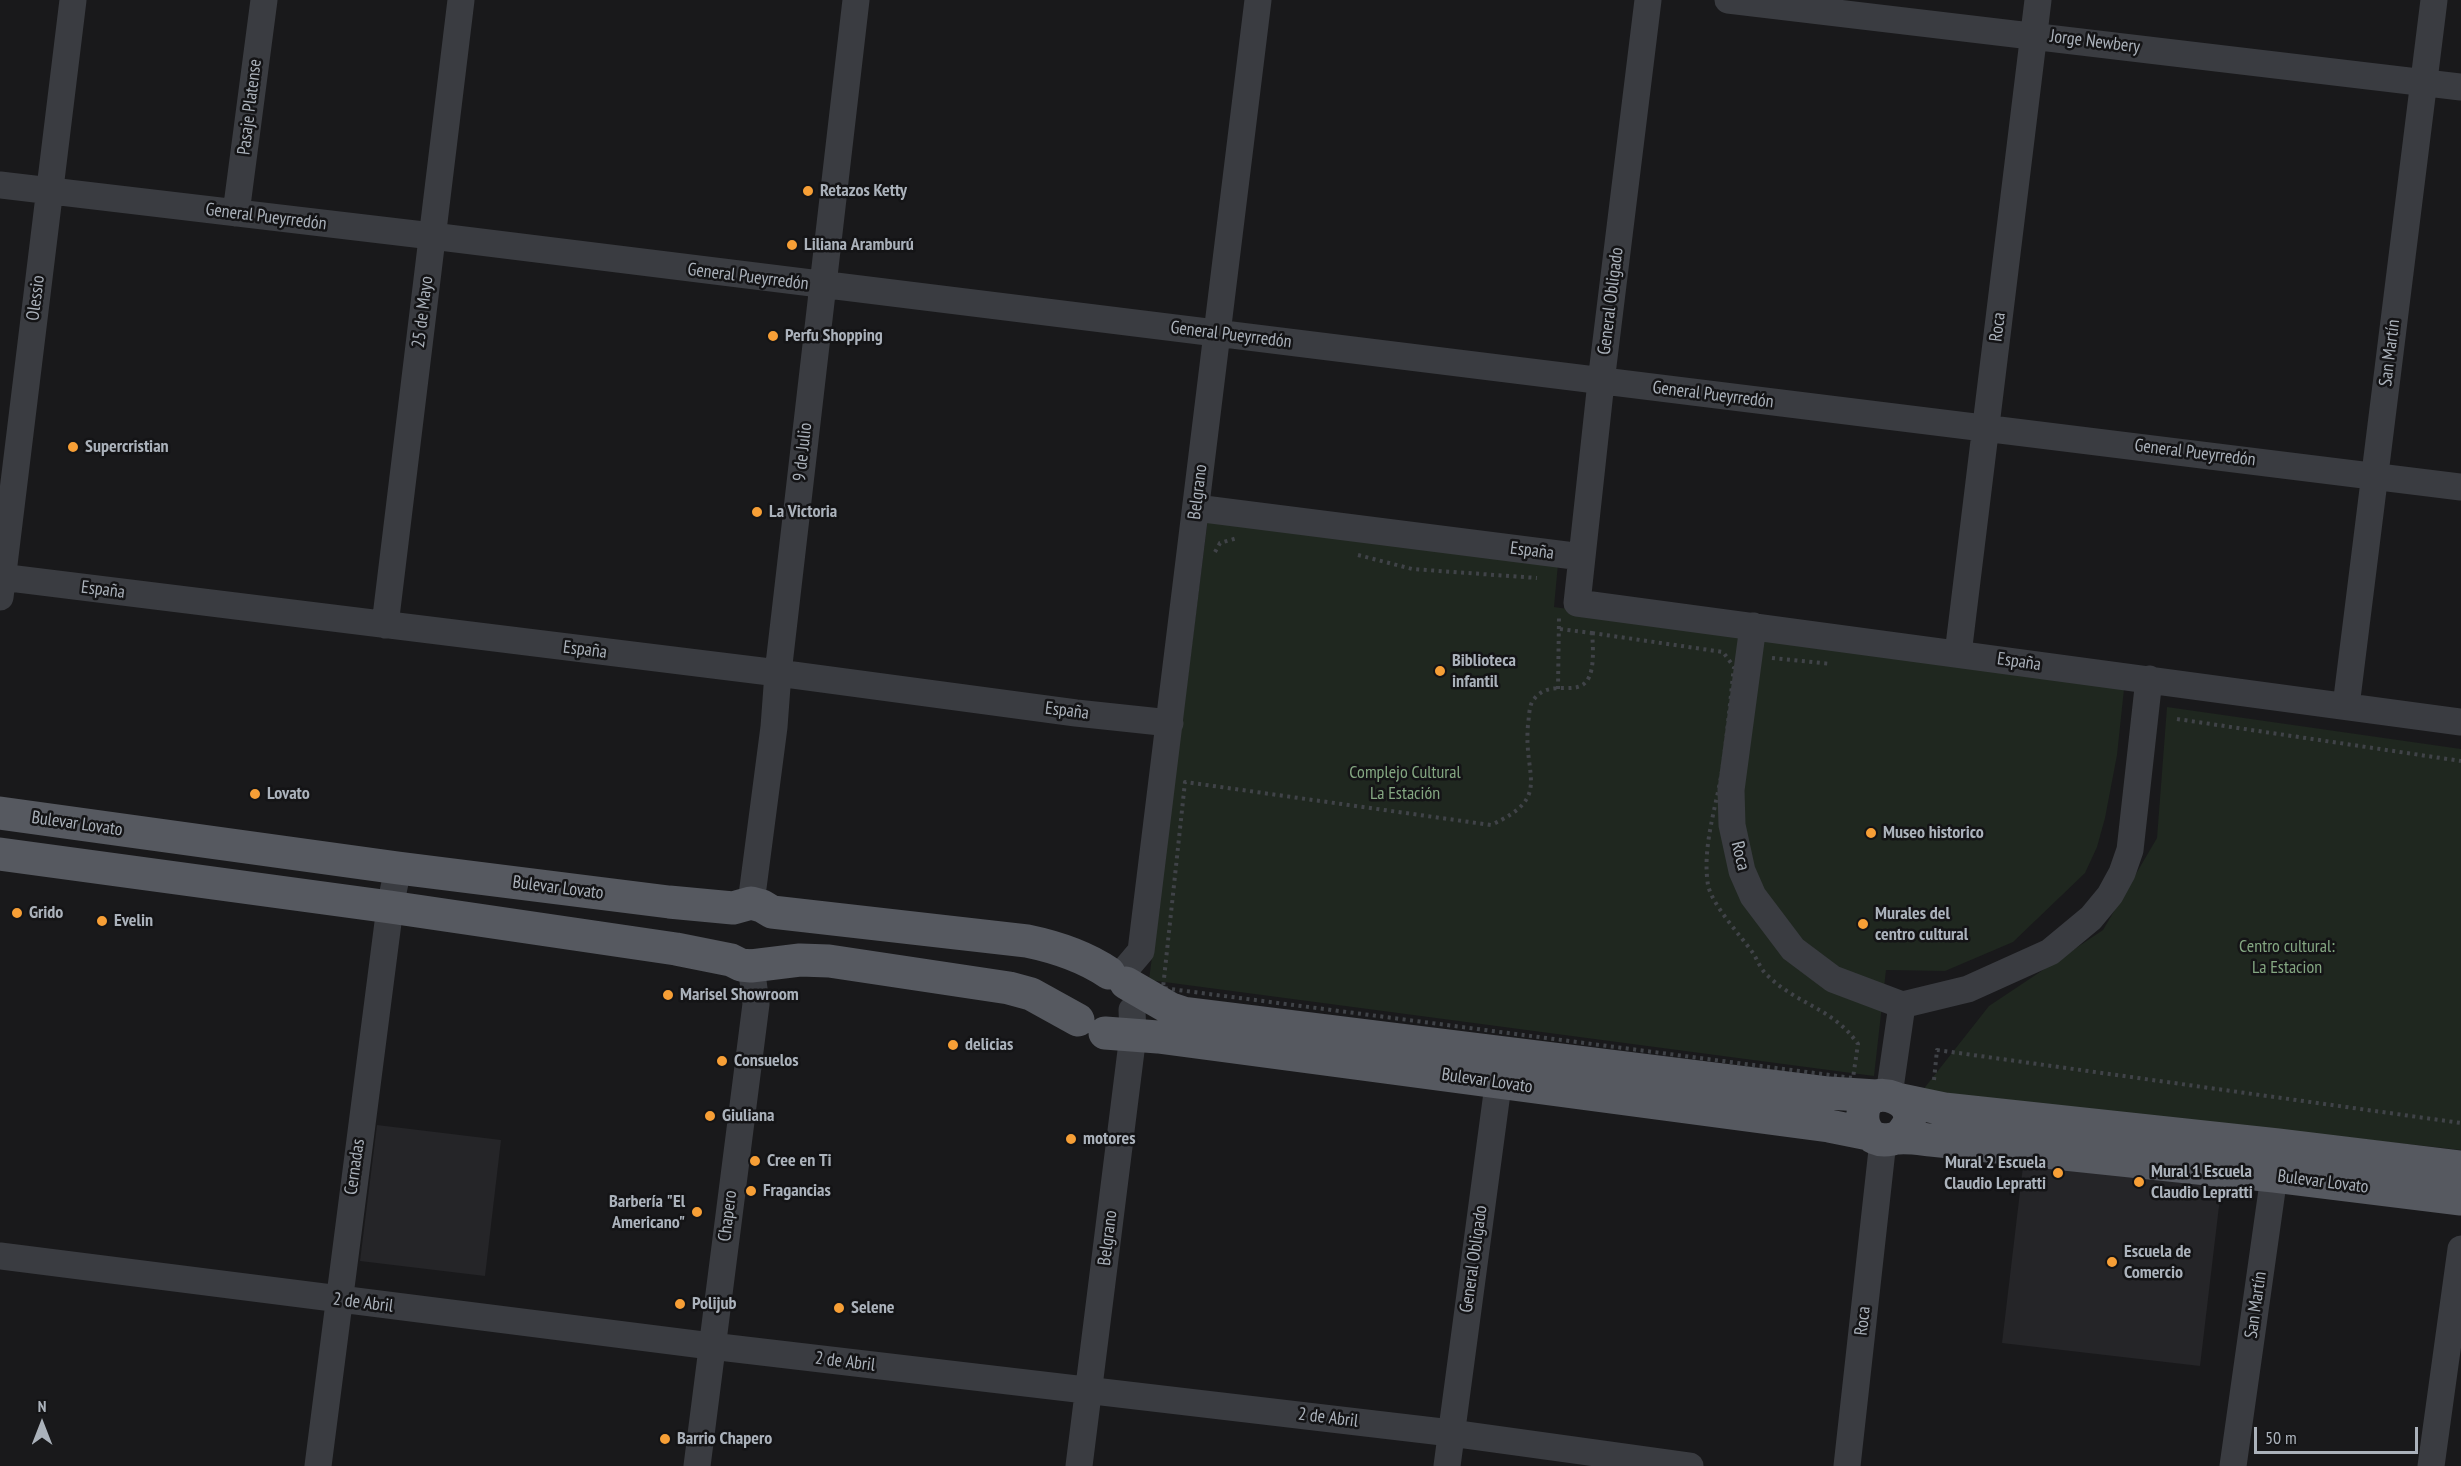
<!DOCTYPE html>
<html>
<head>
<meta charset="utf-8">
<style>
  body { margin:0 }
  #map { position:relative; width:2461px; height:1466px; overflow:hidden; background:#19191b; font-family:"PT Sans Narrow",sans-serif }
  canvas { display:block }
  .north { position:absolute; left:12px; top:1394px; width:60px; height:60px; -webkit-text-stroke:4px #141416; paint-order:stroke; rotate:0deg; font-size:16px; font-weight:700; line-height:24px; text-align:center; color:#abb2bb }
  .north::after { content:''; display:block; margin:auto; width:21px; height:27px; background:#abb2bb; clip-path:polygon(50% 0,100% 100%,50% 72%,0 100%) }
  .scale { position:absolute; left:2254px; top:1427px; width:164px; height:27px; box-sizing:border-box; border:3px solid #abb2bb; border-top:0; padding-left:8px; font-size:18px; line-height:21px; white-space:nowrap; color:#abb2bb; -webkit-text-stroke:4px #141416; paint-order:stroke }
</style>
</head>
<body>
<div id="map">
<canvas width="2461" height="1466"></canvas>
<div class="north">N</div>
<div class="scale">50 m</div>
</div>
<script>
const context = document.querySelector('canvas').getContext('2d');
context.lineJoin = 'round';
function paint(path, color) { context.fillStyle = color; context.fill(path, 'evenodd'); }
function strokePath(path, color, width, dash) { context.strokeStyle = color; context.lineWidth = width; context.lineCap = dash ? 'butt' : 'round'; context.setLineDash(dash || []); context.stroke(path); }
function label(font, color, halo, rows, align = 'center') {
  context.font = font + ' "PT Sans Narrow",sans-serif'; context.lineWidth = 5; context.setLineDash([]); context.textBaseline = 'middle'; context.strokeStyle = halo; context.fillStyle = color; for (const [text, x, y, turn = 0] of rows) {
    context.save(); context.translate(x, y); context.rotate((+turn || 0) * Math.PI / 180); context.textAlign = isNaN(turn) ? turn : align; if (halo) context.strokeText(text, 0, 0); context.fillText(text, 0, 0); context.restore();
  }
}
paint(new Path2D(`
  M377,1125L501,1140L485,1276L360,1261Z
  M2024,1158L2222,1181L2200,1366L2002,1343Z`), '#252528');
paint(new Path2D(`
  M1208,518L1558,564L1554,607L2124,689L2117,755L2105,818L2097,847L2085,873L2013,942L1945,971L1886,970L1874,1076L1149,980Z
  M2167,707L2461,749V1150L1922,1091L1989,1006L2103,930L2157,838Z`), '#1f271f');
strokePath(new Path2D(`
  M1215,552L1220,543L1237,538
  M1358,555L1412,569L1537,578
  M1560,629L1592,633
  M1592,633L1723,652L1734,667C1730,702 1727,737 1722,771C1716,808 1702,847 1708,885C1712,905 1741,936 1753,953C1758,961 1761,970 1768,976C1798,1005 1833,1008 1858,1044L1853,1078L1163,988L1185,782L1491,825C1553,797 1523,777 1528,725C1529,718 1529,708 1532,702C1555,666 1600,723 1592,633Z
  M1772,658L1831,664
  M1558,689L1559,617
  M2177,719L2461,761
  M1934,1080L1937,1050L2461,1123`), '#404348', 4, [3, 4.5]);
strokePath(new Path2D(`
  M1648,0L1601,382L1577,603L2461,722
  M1728,0L2461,87
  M0,185L432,236L2461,487
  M236,213L264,0
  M1196,508L1582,557
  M0,577L778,673L1076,713L1170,723
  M0,597L73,0
  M385,625L461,0
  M1753,626L1731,790L1732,825L1742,871L1753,896L1793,949L1833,979L1902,1005L1968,989L2050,952L2091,918L2110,895L2122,873L2130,850L2149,679
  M1958,654L2038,0
  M2346,706L2434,0
  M751,903L774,727L778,673L856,0
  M1119,977L1141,951L1258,0
  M1889,1095L1902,1005
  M0,1256L711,1346L1451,1433L1690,1466
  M318,1466L390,907L398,868
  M697,1466L756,1004L751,966
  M1079,1466L1133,1035L1132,1010
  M1447,1466L1501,1063
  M1847,1466L1883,1141
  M2233,1466L2277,1155
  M2431,1466L2461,1249`), '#3a3c41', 27);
strokePath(new Path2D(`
  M0,813L398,868L669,902L733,908L751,903L762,906L772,912L1027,941C1056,947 1084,956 1109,973
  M0,854L390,907L676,949L731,960L741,965L751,966L800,960L829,961L1009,988L1031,994L1078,1020
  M1126,983L1171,1009L1183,1013L1829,1093L1876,1096
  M1105,1033L1158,1037L1829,1126L1869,1134
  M1901,1100L1944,1109L2278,1145L2461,1167
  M1897,1138C1940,1103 1859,1072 1863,1120C1864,1127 1868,1135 1875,1138C1884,1142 1890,1139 1898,1138C1909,1137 1921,1139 1931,1140L2274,1176L2461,1199`), '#565960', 33);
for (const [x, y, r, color] of [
  [808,191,6,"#f79f36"],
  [792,245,6,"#f79f36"],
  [773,336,6,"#f79f36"],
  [73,447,6,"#f79f36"],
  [757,512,6,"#f79f36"],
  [1440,671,6,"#f79f36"],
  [255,794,6,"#f79f36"],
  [1871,833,6,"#f79f36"],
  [17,913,6,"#f79f36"],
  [102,921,6,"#f79f36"],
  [1863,924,6,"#f79f36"],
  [668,995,6,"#f79f36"],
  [953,1045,6,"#f79f36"],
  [722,1061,6,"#f79f36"],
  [710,1116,6,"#f79f36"],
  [1071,1139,6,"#f79f36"],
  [755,1161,6,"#f79f36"],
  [2058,1173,6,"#f79f36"],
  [2139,1182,6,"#f79f36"],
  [751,1191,6,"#f79f36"],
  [697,1212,6,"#f79f36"],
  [2112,1262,6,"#f79f36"],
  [680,1304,6,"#f79f36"],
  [839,1308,6,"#f79f36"],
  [665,1439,6,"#f79f36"]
]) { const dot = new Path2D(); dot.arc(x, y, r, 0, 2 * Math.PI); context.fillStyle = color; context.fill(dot); strokePath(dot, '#141416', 2); }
label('18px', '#abb2bb', '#141416', [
  ["Jorge Newbery",2095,42,7],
  ["Pasaje Platense",250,107,-83],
  ["General Pueyrredón",266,217,7],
  ["General Pueyrredón",748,277,7],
  ["Olessio",36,298,-83],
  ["General Obligado",1611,301,-83],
  ["25 de Mayo",423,312,-83],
  ["Roca",1998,327,-83],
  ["General Pueyrredón",1231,335,7],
  ["San Martín",2390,353,-83],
  ["General Pueyrredón",1713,395,7],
  ["9 de Julio",803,452,-84],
  ["General Pueyrredón",2195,453,7],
  ["Belgrano",1198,492,-83],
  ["España",1532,551,7],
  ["España",103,590,7],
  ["España",585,650,7],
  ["España",2019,662,8],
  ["España",1067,711,7],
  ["Bulevar Lovato",77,824,8],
  ["Roca",1740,856,76],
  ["Bulevar Lovato",558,888,7],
  ["Bulevar Lovato",1487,1081,8],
  ["Cernadas",355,1167,-82],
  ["Bulevar Lovato",2323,1182,7],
  ["Chapero",728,1216,-83],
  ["Belgrano",1108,1238,-83],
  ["General Obligado",1474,1259,-82],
  ["2 de Abril",363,1303,7],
  ["San Martín",2256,1305,-82],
  ["Roca",1863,1321,-84],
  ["2 de Abril",845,1362,7],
  ["2 de Abril",1328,1418,7]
]);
label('bold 18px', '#abb2bb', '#141416', [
  ["Retazos Ketty",820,191],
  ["Liliana Aramburú",804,245],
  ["Perfu Shopping",785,336],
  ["Supercristian",85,447],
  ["La Victoria",769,512],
  ["Biblioteca",1452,661],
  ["infantil",1452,682],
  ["Lovato",267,794],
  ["Museo historico",1883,833],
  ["Grido",29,913],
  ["Murales del",1875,914],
  ["centro cultural",1875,935],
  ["Evelin",114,921],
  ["Marisel Showroom",680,995],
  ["delicias",965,1045],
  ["Consuelos",734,1061],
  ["Giuliana",722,1116],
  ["motores",1083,1139],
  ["Cree en Ti",767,1161],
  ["Mural 2 Escuela",2046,1163,"right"],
  ["Claudio Lepratti",2046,1184,"right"],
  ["Mural 1 Escuela",2151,1172],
  ["Claudio Lepratti",2151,1193],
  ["Fragancias",763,1191],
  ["Barbería \"El",685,1202,"right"],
  ["Americano\"",685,1223,"right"],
  ["Escuela de",2124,1252],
  ["Comercio",2124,1273],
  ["Polijub",692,1304],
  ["Selene",851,1308],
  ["Barrio Chapero",677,1439]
], 'left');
label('18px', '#84a782', '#141416', [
  ["Complejo Cultural",1405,773],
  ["La Estación",1405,794],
  ["Centro cultural:",2287,947],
  ["La Estacion",2287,968]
]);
</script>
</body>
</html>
